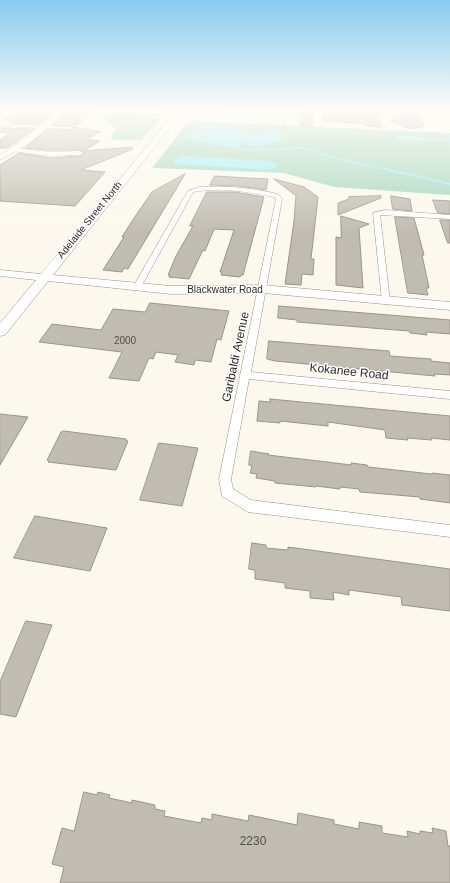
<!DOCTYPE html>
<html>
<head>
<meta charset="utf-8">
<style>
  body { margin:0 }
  canvas { display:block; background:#fcf8ed }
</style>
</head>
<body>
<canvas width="450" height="883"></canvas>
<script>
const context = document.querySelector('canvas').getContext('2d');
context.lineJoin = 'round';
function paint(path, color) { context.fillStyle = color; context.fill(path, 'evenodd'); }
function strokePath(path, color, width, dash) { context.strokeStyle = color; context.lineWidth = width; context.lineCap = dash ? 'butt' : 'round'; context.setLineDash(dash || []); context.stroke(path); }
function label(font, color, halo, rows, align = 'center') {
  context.font = font + ' Helvetica,sans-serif'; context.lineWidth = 3; context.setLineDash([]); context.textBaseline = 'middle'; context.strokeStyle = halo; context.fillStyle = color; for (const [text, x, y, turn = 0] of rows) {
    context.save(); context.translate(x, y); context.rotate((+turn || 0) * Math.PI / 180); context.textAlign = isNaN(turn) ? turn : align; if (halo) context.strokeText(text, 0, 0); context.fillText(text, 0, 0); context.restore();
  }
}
paint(new Path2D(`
  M108,109H146L164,115L141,140C128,139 122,142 110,138L117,130L102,117Z
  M189,121L450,133V195L334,187L284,173L152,168Z`), '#a2d5b9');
paint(new Path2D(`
  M212,125H220L249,131L252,132V135C263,134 274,128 284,136L281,140L261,146L246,145L248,140H246L235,148L185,139V138L203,127Z
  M395,135L450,140V141L403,140L396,139Z
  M182,156L271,161L276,163L278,165L276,168L270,170L175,164L174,161L177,158Z`), '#96eefa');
strokePath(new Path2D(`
  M126,109L162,119
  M196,124L204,125L196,132L199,134
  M231,146L248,150L303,148L338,159L389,170`), '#96eefa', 1.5);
strokePath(new Path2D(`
  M385,169L450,184`), '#96eefa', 2);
const building = new Path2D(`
  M21,109H58L40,124L11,123L14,121L5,120Z
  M69,109H93L91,111H93L79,124L73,126L53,125Z
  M323,109L331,112L336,109H377L381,128L364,125L361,123L323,121Z
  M400,109H411L413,114H418L424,126L410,129L390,121H393V115L402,116Z
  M302,111L314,112L312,126L300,125Z
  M74,127L100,132L85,139L100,141L84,151L132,147L133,149L81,170L105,172L75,206L0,201V165L19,153L50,158L80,156L84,154V152L80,150H50L25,148L47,130H71Z
  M3,128L34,129L7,148H0V140L11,133L0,132V130Z
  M185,174L128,269L124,268L122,272L103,270L124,237H122L134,218L152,192Z
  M215,176L247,178L268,179L266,190L239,186L210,185Z
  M274,179L304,187L318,197L311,259H314L313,275L302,274L301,285L285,284L294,221L296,196Z
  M207,192H234L264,197L243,275H241L240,277L221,275L222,272H220L234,230L214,229L205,251L203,250L189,279L169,277L170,275H168L176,256L193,226H190Z
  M381,196V198L338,215V203L349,199V197Z
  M391,196L410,199L412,211L393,209Z
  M433,200L450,201V214L438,213Z
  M341,216L369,224L359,228L363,288L336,285V237L341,238Z
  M395,217L414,218L424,255H422L428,283L429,288H426L428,295L408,293Z
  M440,220H450V243H448Z
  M150,303L229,311L221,340L217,339L211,362L195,360L194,365L175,362L178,355L156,352L153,359L149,358L139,381L109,378L122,352L39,342L52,324L101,330L113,309L145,312Z
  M279,306L450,320V334L426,332L427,335L410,333L409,331L297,322V320L278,318Z
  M269,341L389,351L390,356L431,359V361L450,363V375L434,374L435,376L370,370L275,361L267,359Z
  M270,399L450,416V440L431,438L432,440L407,438L408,440L386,438L385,430L328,422V426L280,421V423L257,421L259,401L270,402Z
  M0,414L28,417L0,465Z
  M64,431L126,439V441H128L116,470L48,462L49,461L47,460L61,432Z
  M159,443L198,448L182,506L140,500Z
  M251,451L269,454L268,455L352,465L351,463L367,465L368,467L432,474V473L450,475V503L420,499V497L360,492L359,489L340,487V489L316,486V487L275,483V481L256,478L257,474L250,473L252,466L249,465Z
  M35,516L107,528L90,571L14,558Z
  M252,543L266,545V548L288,550V547L450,569V611L402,605L401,597L349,590V595L333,592L334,600L310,598V591L285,588V583L255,579V570L249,569Z
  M26,621L52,625L16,717L0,714V682Z
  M84,792L97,795L98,792L110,795L109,798L132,803V800L155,805V809L165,811L164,816L201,823L202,818L212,820V814L248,821L249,815L297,825L298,813L334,820V824L359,829V822L382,826V833L408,837L407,831L420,834V831L433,833L432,828L446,831L448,846H450V883H60L64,867L52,864L62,828L74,831Z`);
paint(building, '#c0bcb2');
strokePath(building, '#9a958c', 1);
const street = new Path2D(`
  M289,109H293L288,124L286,125L284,124Z
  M327,109H334V110L332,111Z
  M386,109H390L392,120L388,119Z
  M0,124L71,127L73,128L71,129L0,126Z
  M14,148L50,152L80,151L83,153L80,155L50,156L12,151V149Z
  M199,187C225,185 253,188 278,194L282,199L251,372L450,391V399L249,379L231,479L233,489L251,500L450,525V537L248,512L222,496L219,479L276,199L274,197C249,192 219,187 193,192L141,287L137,290L134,289L133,287L188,191Z
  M385,210L450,215V219L380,215L390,301L386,304L382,301L373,213Z`);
const secondary = new Path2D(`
  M61,109H68L30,143L0,160V155L24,139Z
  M178,109H185L53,275L171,286L263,285L450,302V310L263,293L171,294L48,281L5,335L0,336V323L36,280L0,276V270L41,274Z`);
strokePath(street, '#959187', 1);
strokePath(secondary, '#959187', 1);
paint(street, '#fff');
paint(secondary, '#fff');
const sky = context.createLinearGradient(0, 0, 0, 233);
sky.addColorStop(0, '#87cbef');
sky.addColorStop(0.47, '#fefcf7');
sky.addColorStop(1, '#fefcf700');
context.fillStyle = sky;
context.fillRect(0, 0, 450, 233);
label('10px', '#2b2a26', '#fff', [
  ["Adelaide Street North",90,220,-51],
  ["Blackwater Road",225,290]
]);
label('10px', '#504e49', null, [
  ["2000",125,341]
]);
label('12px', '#2b2a26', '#fff', [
  ["Garibaldi Avenue",236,357,-78],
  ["Kokanee Road",349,372,6]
]);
label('12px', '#504e49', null, [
  ["2230",253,842]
]);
</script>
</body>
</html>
